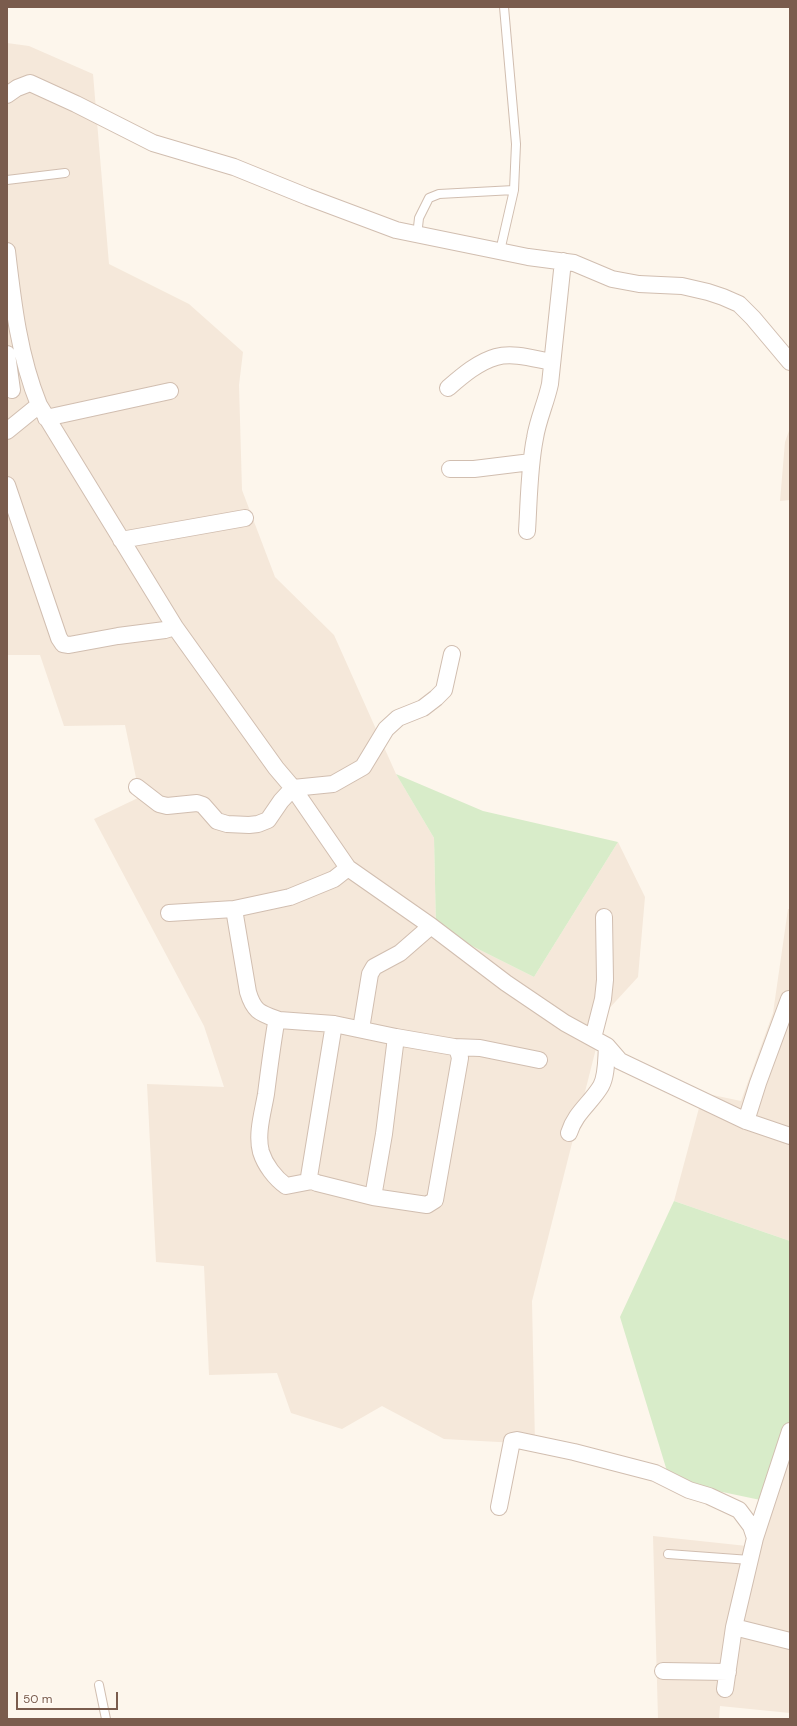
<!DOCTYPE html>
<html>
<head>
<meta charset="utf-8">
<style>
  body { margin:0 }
  #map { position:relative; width:797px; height:1726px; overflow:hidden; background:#fdf6ec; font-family:"DM Sans",sans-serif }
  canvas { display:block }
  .frame { position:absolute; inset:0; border:8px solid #7a5c4d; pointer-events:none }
  .scale { position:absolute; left:16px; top:1692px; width:102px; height:18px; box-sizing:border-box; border:2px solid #7a5c4d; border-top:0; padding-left:5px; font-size:12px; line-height:14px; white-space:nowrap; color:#7a5c4d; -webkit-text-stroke:3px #fffaf3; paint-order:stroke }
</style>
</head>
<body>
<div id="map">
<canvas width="797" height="1726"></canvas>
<div class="frame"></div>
<div class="scale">50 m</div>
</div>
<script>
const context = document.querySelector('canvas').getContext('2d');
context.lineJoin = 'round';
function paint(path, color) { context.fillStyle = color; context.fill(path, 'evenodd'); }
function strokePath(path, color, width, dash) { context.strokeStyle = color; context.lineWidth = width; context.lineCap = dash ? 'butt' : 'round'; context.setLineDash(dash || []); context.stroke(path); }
paint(new Path2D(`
  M7,43L29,46L93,74L109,264L189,304L243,352L239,385L242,490L275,577L334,635L396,774L434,838L436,928L534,977L618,842L645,897L638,977L605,1013L532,1301L535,1444L444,1439L382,1406L342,1429L291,1413L277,1373L209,1375L204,1266L156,1262L147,1084L224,1087L204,1026L94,819L140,797L125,725L64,726L40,655H7Z
  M790,428V500L780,501L785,442Z
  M788,909H790V1241L674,1201L703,1093L741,1101L773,1013Z
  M790,1435V1713L720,1706L719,1719H658L653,1536L747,1546Z`), '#f5e8da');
paint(new Path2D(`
  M396,774L483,811L618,842L534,977L436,928L434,838Z
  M674,1201L790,1241V1435L770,1502L670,1481L620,1317Z`), '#d8ecc9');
const service = new Path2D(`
  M7,180L65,173
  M417,236L419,218L429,198L439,194L514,190
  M500,251L514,190L516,144L504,7
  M668,1554L750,1560
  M99,1685L106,1719`);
const minor = new Path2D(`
  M7,95L17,88L30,83L76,104L153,143L234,167L308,197L396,230L528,257L574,263L612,279L639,284L682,286L708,292L723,297L739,304L753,318L790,362
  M7,251C13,303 19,356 39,405L175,627L276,768L293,788L348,868L431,926L506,983L565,1023L607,1046L620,1061L746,1121L790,1136
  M7,354L12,390
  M448,388C462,376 478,362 496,357C513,352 535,359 552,362
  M46,418L170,391
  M7,431L39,405
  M450,469H474L531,462
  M7,485L59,638L63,644L69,645L118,636L165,630L175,627
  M527,531C529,500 529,468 535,438C538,419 546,403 550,384L563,261
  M121,540L245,518
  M137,787L159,804L167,806L197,803L203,805L217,821L227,824L249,825L258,824L268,820L281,801L293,788L333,784L363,767L386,729L398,718L423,708L436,698L444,690L452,654
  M169,913L234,909
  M279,1020C260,1013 254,1012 248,992L234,909L290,897L334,879L348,868
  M334,1024L309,1177L312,1181L317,1183L373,1197L384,1134L396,1037
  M361,1029L370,974L374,967L400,953L431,926
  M593,1038L603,999L605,980L604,917
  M454,1047L480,1048L539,1060
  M746,1121L758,1083L789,999
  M569,1133C575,1113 591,1103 601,1086C607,1075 606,1058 607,1046
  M312,1181L286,1186C275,1178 265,1165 261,1152C256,1134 263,1112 266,1094C269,1070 272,1047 276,1023L279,1020L334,1024L396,1037L454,1047L458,1051L460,1058L435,1200L427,1205L373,1197
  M499,1507L512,1441L517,1440L574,1452L655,1473L689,1490L709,1496L739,1510L751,1526L755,1538L734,1627
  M755,1538L790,1431
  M663,1671L728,1672
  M725,1689L734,1627L790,1641`);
strokePath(service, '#d1beb0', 10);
strokePath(minor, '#d1beb0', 18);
strokePath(service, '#fff', 8);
strokePath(minor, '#fff', 16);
</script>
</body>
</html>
